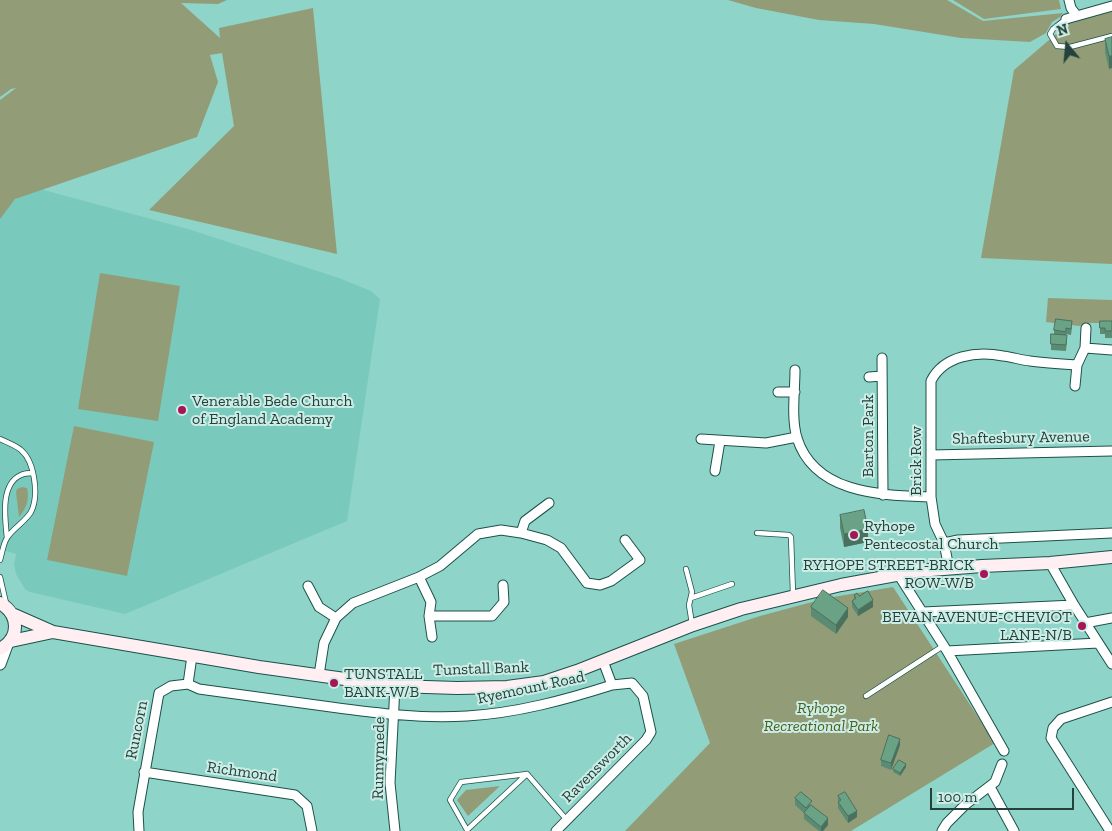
<!DOCTYPE html>
<html>
<head>
<meta charset="utf-8">
<style>
  body { margin:0 }
  #map { position:relative; width:1112px; height:831px; overflow:hidden; background:#8fd4c8; font-family:"Zilla Slab",serif }
  canvas { display:block }
  .north { position:absolute; left:1042px; top:20px; width:50px; height:50px; -webkit-text-stroke:4px #ccede6; paint-order:stroke; rotate:343deg; font-size:14px; font-weight:700; line-height:20px; text-align:center; color:#24413c }
  .north::after { content:''; display:block; margin:auto; width:18px; height:22px; background:#24413c; clip-path:polygon(50% 0,100% 100%,50% 72%,0 100%) }
  .scale { position:absolute; left:930px; top:788px; width:144px; height:22px; box-sizing:border-box; border:2px solid #24413c; border-top:0; padding-left:6px; font-size:15px; line-height:18px; white-space:nowrap; color:#24413c; -webkit-text-stroke:4px #ccede6; paint-order:stroke }
</style>
</head>
<body>
<div id="map">
<canvas width="1112" height="831"></canvas>
<div class="north">N</div>
<div class="scale">100 m</div>
</div>
<script>
const context = document.querySelector('canvas').getContext('2d');
context.lineJoin = 'round';
function paint(path, color) { context.fillStyle = color; context.fill(path, 'evenodd'); }
function strokePath(path, color, width, dash) { context.strokeStyle = color; context.lineWidth = width; context.lineCap = dash ? 'butt' : 'round'; context.setLineDash(dash || []); context.stroke(path); }
function label(font, color, halo, rows, align = 'center') {
  context.font = font + ' "Zilla Slab",serif'; context.lineWidth = 4; context.setLineDash([]); context.textBaseline = 'middle'; context.strokeStyle = halo; context.fillStyle = color; for (const [text, x, y, turn = 0] of rows) {
    context.save(); context.translate(x, y); context.rotate((+turn || 0) * Math.PI / 180); context.textAlign = isNaN(turn) ? turn : align; if (halo) context.strokeText(text, 0, 0); context.fillText(text, 0, 0); context.restore();
  }
}
paint(new Path2D(`
  M40,189L188,229L339,278L371,291L380,299L347,521L125,614L30,592L25,589L16,574L14,564L16,554L0,549V215L7,205L23,194Z`), '#79cabc');
paint(new Path2D(`
  M0,0H227L218,4L181,3L220,38L219,28L313,8L337,254L149,210L234,126L222,53L210,55L218,82L197,137L15,199L0,219V100L16,88L11,89L0,97Z
  M728,0H947L983,21L1063,13L1060,17L1052,22L1046,33L1030,42L961,38L874,24L819,20L756,8Z
  M953,0H1059L1061,9L984,19Z
  M1112,7V264L981,258L1014,70L1077,16Z
  M100,273L180,286L158,421L78,409Z
  M1048,298L1112,300V323H1091L1079,326L1046,322Z
  M74,426L154,442L127,576L47,560Z
  M22,487L27,488C30,499 26,509 19,517L16,492L17,489Z
  M893,587L995,743L851,831H625L710,743L674,644L760,616L827,598Z
  M500,786L468,816L457,800L466,790Z`), '#929d77');
const service = new Path2D(`
  M1066,19L1053,29L1050,34L1057,46L1070,47L1112,36
  M0,439C6,442 15,445 21,450C35,462 39,496 31,512C25,522 12,529 7,538C3,544 2,554 0,560
  M757,533L789,535L791,537L793,594
  M7,538C5,518 0,484 21,475C25,473 30,473 33,473
  M686,569L692,592L689,605L692,624
  M0,577L6,603
  M691,598L732,584
  M866,696L943,646
  M527,774L467,830L450,800L461,782L527,774L566,819`);
const minor = new Path2D(`
  M1069,0L1071,8L1077,16
  M1066,19L1112,6
  M1085,348L1086,328
  M882,358L883,495
  M795,370C795,391 791,418 797,438C815,495 883,495 931,497
  M869,377L882,376
  M1075,386L1077,365
  M778,392H795
  M701,439L766,443L797,437
  M931,455L1112,451
  M715,471L720,441
  M521,533L525,521L549,503
  M944,543L958,540L1112,533
  M1050,563L1074,605L1112,664
  M949,568L944,543L935,524L931,497V381C944,355 977,351 1003,356C1012,357 1021,360 1030,361C1045,363 1061,364 1077,365L1085,348L1112,350
  M898,574L947,651L1004,751
  M419,577L431,602L429,616H492L504,602L503,585
  M308,586L319,607L336,618
  M923,612L1074,605
  M429,616L432,637
  M1085,623L1112,618
  M947,651L1098,643
  M319,675L324,643L336,618L353,603L419,577L440,566L478,534L501,530L521,533L547,540L561,548L587,583L600,585L611,581L640,560L625,540
  M188,684L199,689C243,695 287,701 331,707C376,713 422,719 467,716C517,713 565,700 612,685
  M144,772L295,795L307,806L312,831
  M990,787L1014,831
  M139,831L138,812L159,693L171,686L188,684L192,656
  M395,831L390,783L395,686
  M556,831L646,740L651,732L643,696L632,683L612,685L603,661
  M942,831L947,823L965,805L995,782L1002,764
  M1110,831L1051,738L1053,728L1061,719L1112,702`);
const tertiary = new Path2D(`
  M0,664L7,645`);
const secondary = new Path2D(`
  M0,603C20,615 20,638 0,649
  M12,614L53,632L259,667L395,686L457,688L507,687L544,682L577,671L693,625L741,609L841,585L918,571L982,566L1050,563L1112,557
  M11,641L53,632`);
strokePath(service, '#1b5149', 6);
strokePath(minor, '#1b5149', 11);
strokePath(tertiary, '#1b5149', 13);
strokePath(secondary, '#1b5149', 14);
strokePath(service, '#fff', 4.5);
strokePath(minor, '#fff', 9);
strokePath(tertiary, '#fff', 11);
strokePath(secondary, '#ffeef2', 12);
paint(new Path2D(`
  M1112,37L1109,69L1105,52V39Z
  M1100,321H1112V338H1105V334H1100Z
  M1072,327L1071,335L1066,334L1067,341L1066,351L1051,350V344L1054,334V330Z
  M840,515L868,542L844,547L840,528Z
  M854,595L859,596L873,607L858,616L852,607V601L854,599Z
  M811,607L848,617L836,634L811,616Z
  M900,745L891,770L881,766V760Z
  M906,767L900,776L893,772V769Z
  M838,796L857,817L848,823L838,808Z
  M795,798L812,806L828,825L823,831H819L804,819V813L795,805Z`), '#5b8b73');
paint(new Path2D(`
  M1109,56H1112V68L1109,69Z
  M868,529V542L844,547V534Z
  M873,600V607L858,616V610Z
  M848,608V617L836,634V625Z
  M900,739V745L891,770V763Z
  M906,764V767L900,776V773Z
  M857,811V817L848,823V816Z
  M828,818V825L823,831H821V827Z`), '#4a715e');
const building = new Path2D(`
  M1112,37V56H1109L1105,39Z
  M1056,319L1072,321L1071,329L1066,328V332L1054,330Z
  M1100,321H1112V331H1105V328H1100Z
  M1051,334L1067,335L1066,345L1051,344Z
  M864,510L868,529L844,534L840,515Z
  M823,590L848,608L836,625L811,607Z
  M868,591L873,600L858,610L852,601L856,598L854,595L857,593L859,596Z
  M889,735L900,739L891,763L881,760Z
  M899,760L906,764L900,773L893,769Z
  M801,792L812,801L806,808L795,798Z
  M845,792L857,811L848,816L838,802L841,800L838,796Z
  M811,805L828,818L821,827L804,813Z`);
paint(building, '#6aa286');
strokePath(building, '#4a715e', 1);
for (const [x, y, r, color] of [
  [182,410,5,"#a61555"],
  [854,535,5,"#a61555"],
  [984,574,5,"#a61555"],
  [1082,626,5,"#a61555"],
  [334,683,5,"#a61555"]
]) { const dot = new Path2D(); dot.arc(x, y, r, 0, 2 * Math.PI); context.fillStyle = color; context.fill(dot); strokePath(dot, '#ccede6', 2); }
label('16px', '#24413c', '#ccede6', [
  ["Venerable Bede Church",192,401],
  ["of England Academy",192,419],
  ["Ryhope",864,526],
  ["Pentecostal Church",864,544],
  ["RYHOPE STREET-BRICK",974,565,"right"],
  ["ROW-W/B",974,583,"right"],
  ["BEVAN AVENUE-CHEVIOT",1072,617,"right"],
  ["LANE-N/B",1072,635,"right"],
  ["TUNSTALL",344,674],
  ["BANK-W/B",344,692]
], 'left');
label('16px', '#24413c', '#ccede6', [
  ["Barton Park",868,436,-90],
  ["Shaftesbury Avenue",1021,438,-1],
  ["Brick Row",916,461,-90],
  ["Tunstall Bank",481,669,-2],
  ["Ryemount Road",531,688,-12],
  ["Runcorn",137,730,-79],
  ["Runnymede",379,758,-89],
  ["Ravensworth",597,768,-45],
  ["Richmond",242,772,8]
]);
label('italic 16px', '#4d5d1b', '#ccede6', [
  ["Ryhope",821,708],
  ["Recreational Park",821,726]
]);
</script>
</body>
</html>
